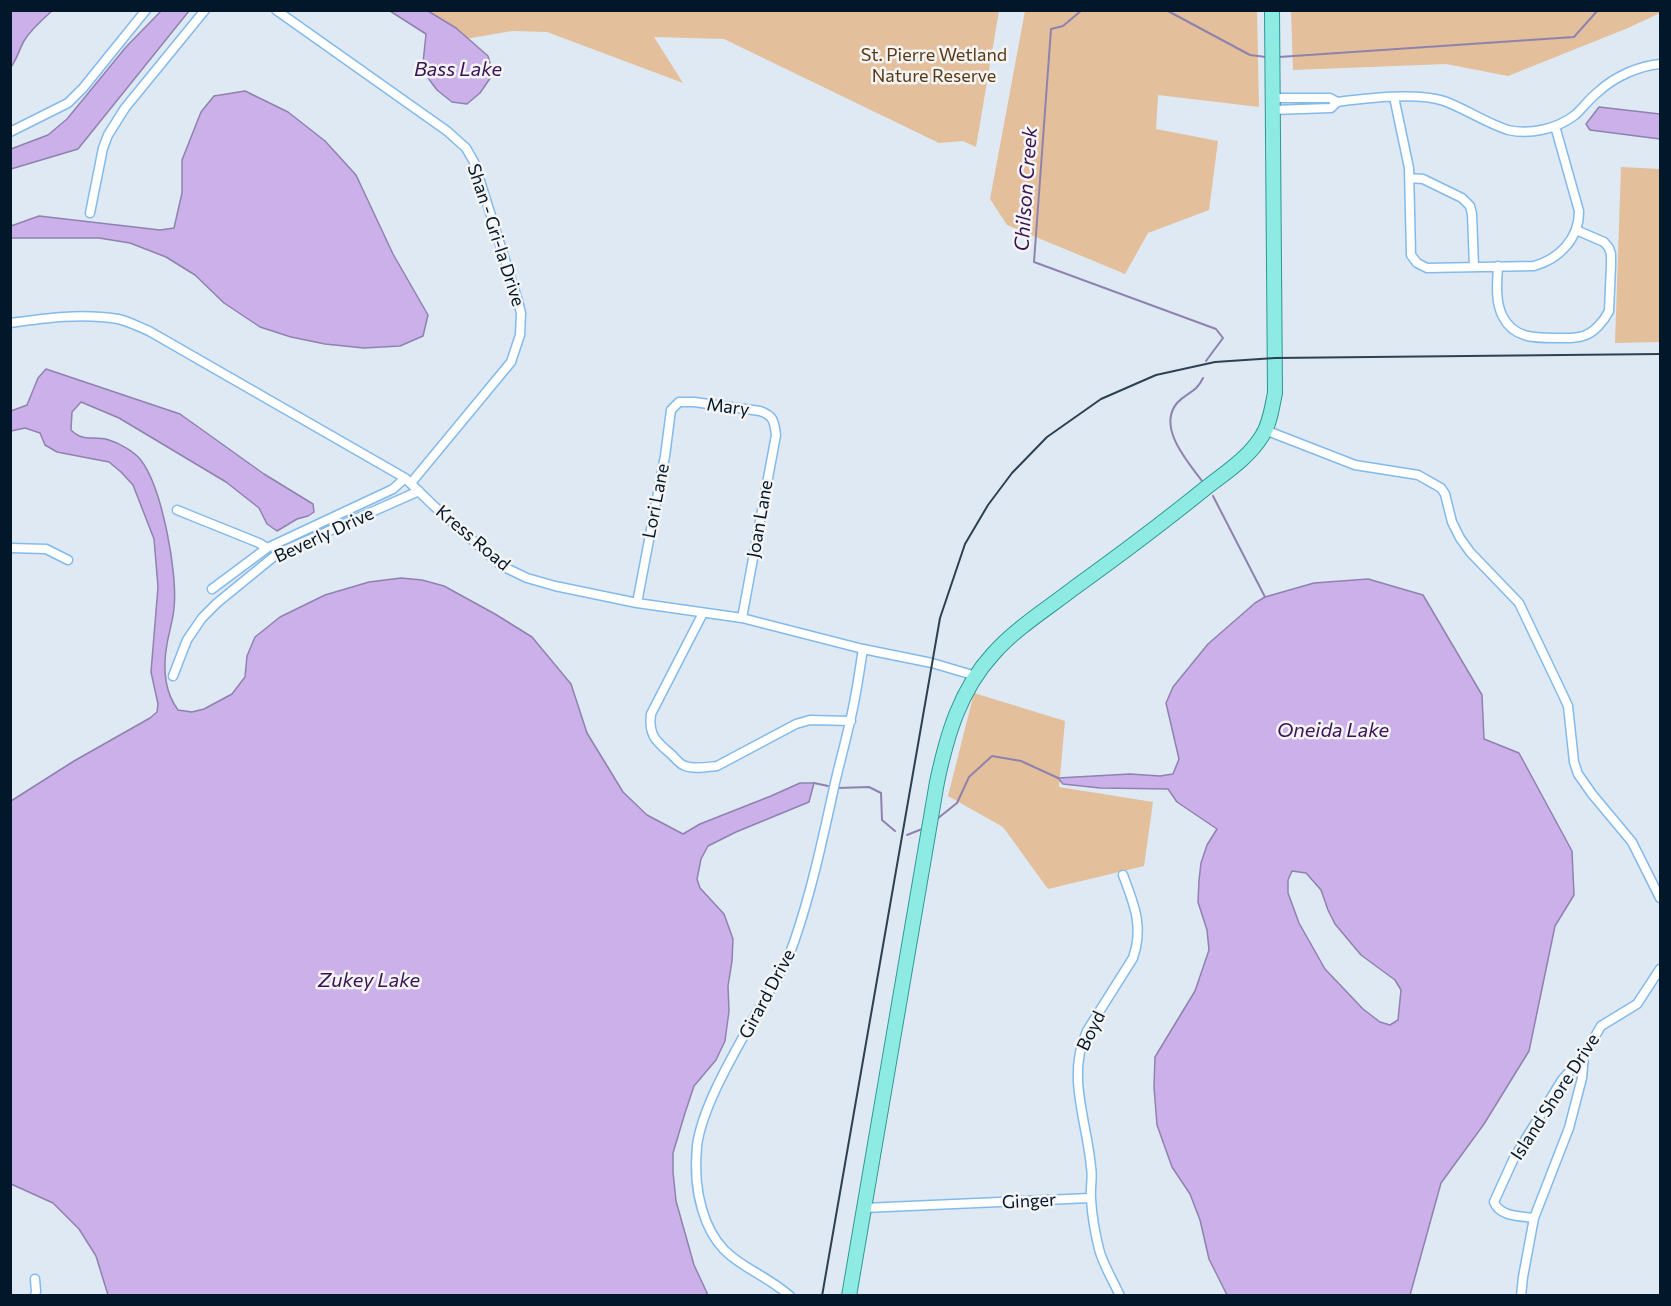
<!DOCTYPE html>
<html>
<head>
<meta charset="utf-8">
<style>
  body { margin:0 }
  #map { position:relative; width:1671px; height:1306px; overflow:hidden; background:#dee9f3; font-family:Commissioner,sans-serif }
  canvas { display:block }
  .frame { position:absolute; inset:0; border:12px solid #021729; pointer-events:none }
</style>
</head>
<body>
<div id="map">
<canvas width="1671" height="1306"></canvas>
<div class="frame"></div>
</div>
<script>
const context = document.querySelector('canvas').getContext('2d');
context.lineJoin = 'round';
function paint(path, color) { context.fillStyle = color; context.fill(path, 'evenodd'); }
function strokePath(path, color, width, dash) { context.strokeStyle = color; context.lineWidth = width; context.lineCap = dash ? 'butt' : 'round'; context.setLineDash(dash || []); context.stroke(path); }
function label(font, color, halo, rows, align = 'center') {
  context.font = font + ' Commissioner,sans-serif'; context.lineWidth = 5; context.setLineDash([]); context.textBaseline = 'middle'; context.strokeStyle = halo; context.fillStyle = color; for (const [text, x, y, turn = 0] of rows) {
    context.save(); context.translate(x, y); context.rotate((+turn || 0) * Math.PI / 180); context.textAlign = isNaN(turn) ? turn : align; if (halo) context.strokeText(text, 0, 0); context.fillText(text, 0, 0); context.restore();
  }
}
paint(new Path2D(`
  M1660,10V13L1628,28L1508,76L1446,64L1293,70L1291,11Z
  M416,11H999L976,147L963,141L939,143L724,39L654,37L683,83L547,32L512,31L459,40Z
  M1025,11H1257L1259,107L1158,95L1156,129L1218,141L1209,210L1148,233L1125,274L1007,225L990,199Z
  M1621,167L1660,169V342L1615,343Z
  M974,693L1065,721L1059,787L1153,802L1144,866L1048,889L1003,827L948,796Z`), '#e3bf9b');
const water = new Path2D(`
  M11,10L52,11C42,20 31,29 24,41C19,50 17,59 11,67Z
  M162,10L189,11L78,149L11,169V149L48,135L67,119L126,47Z
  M390,11H428L456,28L488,56L493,74L480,93L467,104L452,102L437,90L428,78L423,63L426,34Z
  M245,91L288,112L325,141L356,175L393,254L428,315L423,336L400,346L364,348L325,344L291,337L260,327L224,303L195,275L166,257L130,243L99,238H11V226L39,216L160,230L174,228L182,193V160L201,112L214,96Z
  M1599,107L1660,114V139L1590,130L1586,124Z
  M46,369L180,414L264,474L313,504L314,512L308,516L297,519L277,531L267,524L259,508L226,482L119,418L81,402L72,412L71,430C84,443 93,435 109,440C119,443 133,451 140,459C162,486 178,574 174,608C173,620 169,632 167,644C163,666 164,691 178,710L192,712L204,709L232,694L245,677L247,656L255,637L280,617L325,595L369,582L401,578L422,580L444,586L495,614L532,637L571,684L587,733L623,792L647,815L683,834L700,824L771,796L800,783H814L809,802L736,832L708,846L701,859L697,879L700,888L724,914L733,939L732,961L728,986L729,1011L725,1041L716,1060L694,1086L685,1113L673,1153V1172L676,1201L694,1265L708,1295H108L96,1256L79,1229L53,1203L11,1184V801L74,761L150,718L157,712L158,704L151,672L158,587L154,539L133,485L121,472L109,462L57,452L45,445L40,433L25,428L11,431V411L27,405L38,378Z
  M1368,579L1423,595L1482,695L1484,739L1519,753L1572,851L1574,895L1555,926L1529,1051L1484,1124L1441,1183L1410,1295H1227L1209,1259L1200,1220L1190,1194L1172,1167L1157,1125L1154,1087L1155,1057L1195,991L1209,950L1207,930L1198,902L1199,880L1201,863L1207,845L1217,829L1177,802L1168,789L1100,788L1063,784L1058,778L1130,774L1160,776L1173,774L1179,759L1166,703L1173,687L1208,644L1255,603L1265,597L1314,583ZM1292,871L1306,873L1321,890L1328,910L1335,924L1361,955L1395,980L1401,990L1398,1020L1390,1025L1380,1022L1363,1009L1325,969L1299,923L1288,893V880Z`);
paint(water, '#ccb0e9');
strokePath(water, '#8f82af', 1.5);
strokePath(new Path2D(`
  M1082,10L1063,26L1051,29L1034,262L1216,329L1223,338L1206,361
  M1166,10L1250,55L1266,57
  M1279,57L1574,37L1598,10
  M1202,481C1187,461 1157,427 1177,403C1187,392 1196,393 1203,378
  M1213,496L1265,597
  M814,783L828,786
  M837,788L869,787L881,793L882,820L895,831
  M937,819L957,803L969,777L992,756L1021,761L1058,778
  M907,835L922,829`), '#8f82af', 2);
const street = new Path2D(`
  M276,10L447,131L466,148L474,162L518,301L521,313L520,335L511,362L411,483
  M1394,97L1409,168L1411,255L1417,263L1427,268L1534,266C1559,259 1579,239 1579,211L1555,126
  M1272,98H1330L1337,102L1331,108L1272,110
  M1337,102C1366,98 1417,92 1444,101C1466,109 1486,123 1508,130C1530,135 1557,129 1575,115C1583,108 1589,99 1598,92C1614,77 1638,66 1660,64
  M10,132L68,103L83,88L146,10
  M1409,178L1423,179L1462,198L1470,206L1472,214L1474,267
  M90,213L103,148L108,135L125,108L205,10
  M1498,266C1497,283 1495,302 1503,317C1514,338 1534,338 1555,338C1564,338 1574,339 1583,336C1594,333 1604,321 1609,311L1611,265V254L1609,248L1604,242L1576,230
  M10,323C46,318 82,313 118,319C128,321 139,327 149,331L405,478L435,507L502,566L527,578L555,586L637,603L742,618L863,649L932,663L976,676
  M1265,430L1355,465L1418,475L1441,488L1445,494L1452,522L1460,538L1470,552L1519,603L1562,693L1568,706L1574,762L1578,774L1592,794L1632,842L1660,898
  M177,510L259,543L267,548
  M10,548L46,549L68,560
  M212,589L267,548L393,489L405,478
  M637,603L665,456L671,410L679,402H694L760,411C774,416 774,421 776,435L742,618
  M703,613L651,714C648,736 657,742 672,755C675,758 679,763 683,765C692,770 707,767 717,766L796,724L810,720L851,721
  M173,676L187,640L202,618L217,603L277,554L419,491
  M864,1208L1090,1198
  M1534,1218C1520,1216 1500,1217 1494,1202L1514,1158L1562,1080L1584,1055L1601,1026L1637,1004L1660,969
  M35,1279L36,1291L35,1296
  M790,1296C753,1264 718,1265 702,1209C696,1189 695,1167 697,1146C702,1106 736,1050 756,1014C770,990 785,968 794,942C811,893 822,842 833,792C838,768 845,745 850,721C856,698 859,673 863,649
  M1120,1296C1113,1280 1103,1265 1099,1249C1095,1233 1092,1215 1091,1199C1090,1188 1093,1178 1091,1167C1087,1121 1066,1075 1087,1031L1133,958C1144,927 1134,904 1123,875
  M1521,1296L1523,1277L1534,1218L1569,1128L1582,1078L1584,1055`);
const primary = new Path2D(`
  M849,1296L937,782C947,735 960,690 993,654C1016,628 1047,609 1074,588C1117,557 1160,525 1202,491C1223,474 1247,460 1262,436C1270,424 1272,407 1275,393L1272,10`);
strokePath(street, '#82baec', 11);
strokePath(primary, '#2c9896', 16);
strokePath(street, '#fff', 8);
strokePath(primary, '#8eebe3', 14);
strokePath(new Path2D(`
  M822,1296L940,618L965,544L988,505L1012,473L1047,437L1101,399L1156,375L1215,362L1275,358L1660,354`), '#2e4152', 2);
label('18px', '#5a3a14', '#f4f4f4', [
  ["St. Pierre Wetland",934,55],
  ["Nature Reserve",934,76]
]);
label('18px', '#021729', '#f4f4f4', [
  ["Shan - Gri-la Drive",496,235,72],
  ["Mary",728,407,8],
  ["Lori Lane",656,501,-79],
  ["Joan Lane",760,519,-80],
  ["Beverly Drive",324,535,-25],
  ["Kress Road",473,538,40],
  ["Girard Drive",767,994,-62],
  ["Boyd",1091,1031,-64],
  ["Island Shore Drive",1555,1097,-57],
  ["Ginger",1029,1201,-3]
]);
label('italic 20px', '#391356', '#f4f4f4', [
  ["Bass Lake",458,69],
  ["Chilson Creek",1026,189,-86],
  ["Oneida Lake",1333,730],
  ["Zukey Lake",369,980]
]);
</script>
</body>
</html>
